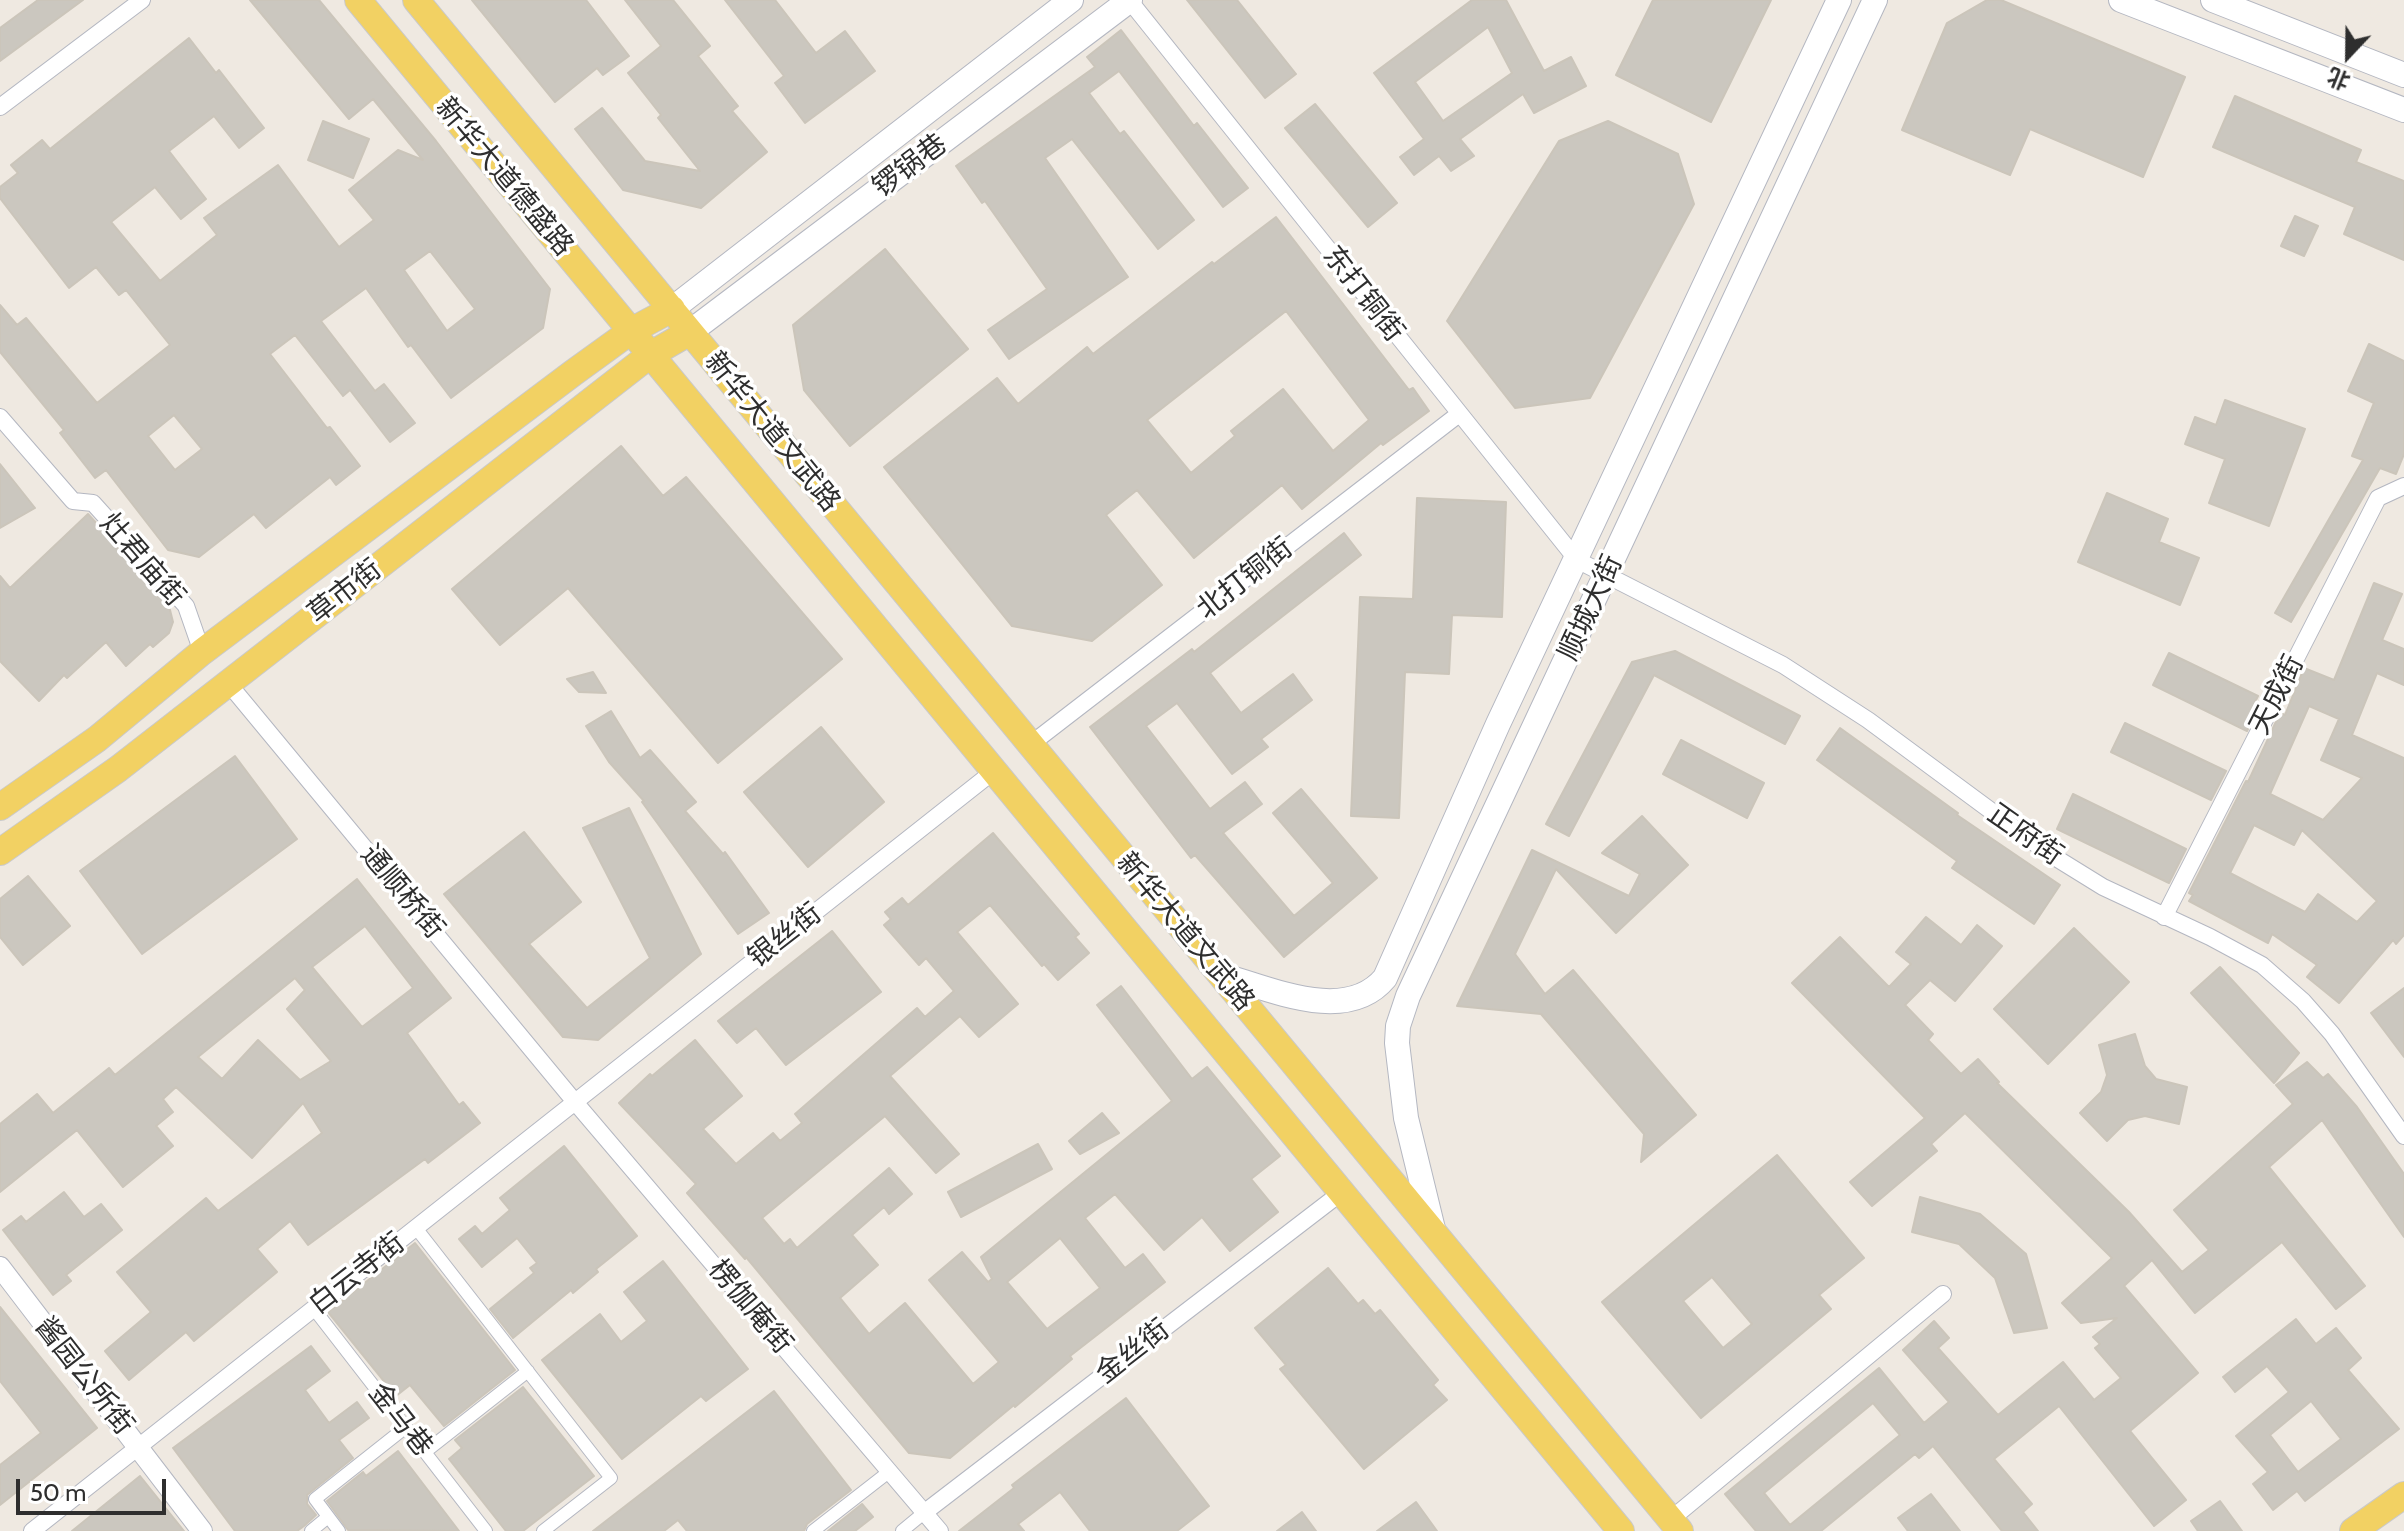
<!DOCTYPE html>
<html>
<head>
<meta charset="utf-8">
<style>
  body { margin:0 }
  #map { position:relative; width:2404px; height:1531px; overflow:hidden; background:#efe9e1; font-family:Cabin,"Noto Sans SC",sans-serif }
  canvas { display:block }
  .north { position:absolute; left:2308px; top:16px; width:80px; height:80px; -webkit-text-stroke:6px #fff; paint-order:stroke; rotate:202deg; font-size:22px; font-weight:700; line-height:32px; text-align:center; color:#2e2e2e }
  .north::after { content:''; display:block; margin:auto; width:28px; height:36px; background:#2e2e2e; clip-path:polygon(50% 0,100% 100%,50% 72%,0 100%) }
  .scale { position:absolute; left:16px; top:1479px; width:150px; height:36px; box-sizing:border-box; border:4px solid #2e2e2e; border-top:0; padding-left:10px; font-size:24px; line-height:28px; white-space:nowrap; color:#2e2e2e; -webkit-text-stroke:6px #fff; paint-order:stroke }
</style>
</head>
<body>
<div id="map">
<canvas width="2404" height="1531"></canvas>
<div class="north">北</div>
<div class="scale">50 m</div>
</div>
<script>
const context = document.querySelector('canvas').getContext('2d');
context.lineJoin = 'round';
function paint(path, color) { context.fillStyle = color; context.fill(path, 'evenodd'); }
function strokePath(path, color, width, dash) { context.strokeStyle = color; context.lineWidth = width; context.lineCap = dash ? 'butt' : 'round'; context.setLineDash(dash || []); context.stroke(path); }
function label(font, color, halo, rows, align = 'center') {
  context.font = font + ' Cabin,"Noto Sans SC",sans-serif'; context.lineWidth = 7; context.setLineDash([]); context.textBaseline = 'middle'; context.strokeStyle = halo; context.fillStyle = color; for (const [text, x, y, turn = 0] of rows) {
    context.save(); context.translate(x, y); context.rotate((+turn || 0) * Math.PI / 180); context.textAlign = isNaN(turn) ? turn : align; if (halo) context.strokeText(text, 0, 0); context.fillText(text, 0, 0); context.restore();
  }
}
const building = new Path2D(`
  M38,0H83L0,61V28Z
  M250,0H319L436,141L550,289L543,328L451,398L411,345L408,347L366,288L321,321L375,391L384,384L415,423L390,442L350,390L343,396L295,335L270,354L327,428L330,427L360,466L336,485L330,477L266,528L254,514L199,557L168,550L106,470L95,478L60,433L64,430L0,352V305L17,325L26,318L97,403L170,345L126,290L119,295L96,267L69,288L0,198V187L18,173L11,165L42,140L50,149L189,38L216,73L219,70L264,128L239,148L214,116L169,151L206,199L181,219L155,187L111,222L160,281L217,235L204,218L278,165L339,247L374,220L349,190L398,150L423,160L373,99L349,119ZM430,251L475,309L447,331L404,270ZM174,415L202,449L175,470L148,436Z
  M472,0H586L629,56L603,75L597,68L555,102Z
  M625,0H673L710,46L698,56L738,106L732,111L767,152L701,208L623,190L575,129L602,108L645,161L700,171L658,118L661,115L628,73L661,46Z
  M725,0H775L816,53L845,31L875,71L805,123L775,83L784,76Z
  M1187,0H1237L1296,74L1265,98Z
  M1472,0H1506L1544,71L1571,57L1586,86L1534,113L1523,94L1460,139L1474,156L1451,171L1439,156L1414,175L1400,157L1424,139L1374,73ZM1488,27L1512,73L1443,121L1415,82Z
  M1653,0H1771L1711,122L1616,75Z
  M1987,0H2001L2185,77L2143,177L2030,129L2010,175L1902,130L1947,23Z
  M1121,30L1194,126L1197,123L1248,188L1223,207L1119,71L1089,93L1120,134L1124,131L1194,220L1158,249L1072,139L1045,158L1128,277L1009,359L988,330L1047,289L985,201L982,203L956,166L1095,67L1087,57Z
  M2235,96L2361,150L2356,162L2404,181V260L2344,234L2355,207L2213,147Z
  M1315,104L1397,203L1368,227L1285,128Z
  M323,121L369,139L353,178L308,160Z
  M1608,121L1678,154L1694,204L1590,398L1515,408L1447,321L1559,141Z
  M2295,216L2318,226L2304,256L2281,246Z
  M1276,217L1409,390L1413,388L1429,411L1383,445L1381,443L1302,509L1282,485L1194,558L1137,490L1106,515L1162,585L1092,641L1012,626L884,467L997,378L1018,404L1087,347L1093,354L1212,262L1214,264ZM1286,311L1369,420L1333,451L1283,389L1231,431L1235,436L1191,473L1147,420Z
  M885,249L968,349L850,446L804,390L793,325Z
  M2369,344L2404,361V454L2396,474L2380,468L2291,622L2275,613L2363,460L2352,456L2374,403L2348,391Z
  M2225,400L2305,429L2269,526L2209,503L2225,459L2185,444L2195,417L2216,425Z
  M621,446L663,496L686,477L842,659L718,763L568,588L500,645L452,589Z
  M0,464L35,508L0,528Z
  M2107,493L2168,519L2159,542L2199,558L2180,605L2078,562Z
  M1417,498L1506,502L1502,617L1452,615L1449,674L1405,672L1399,818L1351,816L1360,597L1413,599Z
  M88,514L168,602L173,622L169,633L153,647L150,644L126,666L106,642L67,678L64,675L39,701L0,661V576L10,588Z
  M1344,533L1361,555L1210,673L1241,713L1293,674L1312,700L1261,739L1268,747L1232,774L1177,703L1146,726L1210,809L1245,782L1262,804L1223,833L1294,916L1333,883L1273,813L1301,789L1377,878L1284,957L1195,855L1191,858L1090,727L1192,649L1194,652Z
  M2374,583L2402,594L2382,640L2404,649V685L2377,673L2352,735L2404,758V935L2396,944L2393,940L2339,1003L2307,977L2317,965L2272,934L2268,943L2189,901L2193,895L2189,893L2246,781L2248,782L2280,713L2285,715L2304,668L2334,680ZM2309,706L2339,719L2321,760L2362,778L2323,820L2270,794ZM2254,825L2294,845L2302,830L2377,901L2357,922L2318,894L2305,912L2230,873Z
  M1675,651L1800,716L1785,744L1654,675L1569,836L1546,824L1632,662Z
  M2169,653L2258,696L2255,702L2260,705L2247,731L2153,685Z
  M593,672L606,693L579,692L567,679Z
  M611,711L640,758L650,750L696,802L685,811L723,854L725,852L769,913L738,934L642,802L644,801L609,762L586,726Z
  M2125,723L2226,771L2211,800L2111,752Z
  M821,727L884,802L808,867L744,792Z
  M1840,728L1958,813L1957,815L2060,885L2034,924L1952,868L1957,861L1817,760Z
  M1681,740L1764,783L1747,818L1663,774Z
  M235,756L297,839L142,954L80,871Z
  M2073,794L2186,849L2169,883L2057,829Z
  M629,808L701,954L598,1040L563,1037L444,894L524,832L581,902L529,944L587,1008L650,958L583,828Z
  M1642,816L1688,865L1616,933L1556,869L1515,954L1545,994L1573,970L1696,1115L1641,1162L1644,1134L1541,1014L1457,1006L1532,850L1629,896L1640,874L1602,853Z
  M993,833L1079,934L1075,937L1089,953L1058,980L1044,964L1042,966L990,905L957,932L1018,1004L979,1037L960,1016L890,1076L959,1154L936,1173L885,1116L762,1218L784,1244L790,1239L797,1248L889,1168L912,1194L889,1214L884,1207L852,1235L878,1265L840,1298L869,1334L905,1303L973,1384L999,1362L929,1280L962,1252L988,1282L992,1279L981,1257L1172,1101L1097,1005L1121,986L1192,1079L1207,1067L1280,1156L1251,1179L1278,1212L1230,1251L1202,1217L1164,1250L1115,1194L1085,1218L1125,1268L1143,1254L1165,1282L1070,1356L1072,1359L1015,1407L1014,1405L950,1458L909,1453L746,1257L745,1259L687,1193L696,1184L619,1103L650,1074L652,1076L695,1040L742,1096L703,1129L736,1164L773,1133L780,1141L802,1123L795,1114L917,1008L925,1017L954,991L926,958L919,965L884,925L891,919L885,912L902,898L908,905ZM1060,1238L1100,1288L1047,1329L1007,1282Z
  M28,876L70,926L23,965L0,937V899Z
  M357,879L451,998L407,1033L459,1105L463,1102L480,1123L428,1163L425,1159L308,1245L290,1221L257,1249L277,1272L194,1341L186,1332L129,1380L105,1351L151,1312L117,1272L206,1198L218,1211L322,1133L303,1103L252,1158L176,1087L163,1099L173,1112L156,1126L173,1146L123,1187L77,1130L0,1192V1124L37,1094L53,1113L109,1068L115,1075ZM365,926L413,988L362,1027L312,967ZM295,978L305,990L287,1009L331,1061L300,1080L258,1040L222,1079L198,1057Z
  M1926,917L1961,945L1977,925L2002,946L1955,1001L1930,980L1905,1005L1933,1034L1928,1040L1961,1074L1978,1059L1999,1082L1997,1083L2129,1212L2182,1272L2209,1250L2174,1210L2293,1104L2276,1085L2307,1062L2323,1078L2328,1074L2357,1107L2404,1174V1237L2322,1120L2269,1167L2365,1286L2336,1309L2282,1242L2195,1313L2152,1260L2124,1286L2198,1373L2130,1431L2186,1500L2154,1526L2059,1406L1994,1459L2032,1504L2023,1512L2038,1531H2002L1933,1446L1919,1458L1915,1454L1821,1531H1756L1725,1494L1879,1368L1924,1423L1949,1402L1903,1350L1934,1321L1949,1338L1938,1348L1998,1415L2063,1362L2094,1400L2121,1378L2095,1348L2100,1344L2093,1337L2117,1318L2081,1323L2062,1303L2112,1258L1965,1113L1931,1144L1937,1151L1872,1206L1850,1182L1925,1118L1792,983L1840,937L1889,987L1911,964L1896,952ZM1873,1403L1900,1435L1790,1525L1764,1493Z
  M2074,928L2129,982L2048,1064L1994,1009Z
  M832,931L881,992L786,1065L756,1028L737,1043L718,1021Z
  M2220,967L2299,1053L2274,1083L2191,993Z
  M2404,988V1057L2371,1013Z
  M2135,1034L2145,1066L2156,1079L2187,1087L2179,1124L2145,1116L2128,1120L2107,1141L2080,1113L2101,1092L2107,1075L2099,1045Z
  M1102,1113L1119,1133L1080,1154L1069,1141Z
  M1038,1144L1052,1169L961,1217L948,1192Z
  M564,1146L637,1236L596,1269L598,1272L573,1293L571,1290L513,1338L490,1309L534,1273L530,1268L537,1263L517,1238L482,1267L459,1239L475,1226L482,1234L510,1210L500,1198Z
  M1777,1155L1864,1258L1819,1295L1831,1309L1701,1418L1602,1302ZM1712,1277L1752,1324L1723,1348L1683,1301Z
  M64,1192L84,1217L101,1204L122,1230L66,1275L71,1281L53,1295L3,1230L21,1216L26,1222Z
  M1920,1197L1980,1214L2026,1254L2047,1328L2014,1333L1995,1278L1959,1244L1912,1232Z
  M415,1243L515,1370L444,1426L410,1385L396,1396L328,1312Z
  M663,1261L748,1369L706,1401L701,1396L622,1459L542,1360L600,1314L621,1342L647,1321L624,1292Z
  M1328,1268L1358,1304L1363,1300L1375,1314L1380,1310L1438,1380L1433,1385L1447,1400L1364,1469L1280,1369L1286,1365L1255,1328Z
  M0,1307L97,1428L0,1505V1465L41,1433L0,1381Z
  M2296,1319L2316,1344L2336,1328L2361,1358L2348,1370L2399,1429L2305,1501L2297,1491L2273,1510L2253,1484L2268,1472L2236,1436L2289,1392L2267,1366L2235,1392L2223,1377ZM2311,1401L2341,1439L2298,1472L2270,1435Z
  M311,1346L330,1371L305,1390L329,1423L357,1402L369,1418L339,1440L353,1458L307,1495V1504L316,1515L304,1526L297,1531H235L173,1448Z
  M523,1387L594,1476L523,1531H506L449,1459L462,1448L455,1440Z
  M774,1391L851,1490L807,1524L804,1531H687L678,1520L664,1531H593Z
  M1126,1398L1209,1506L1177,1531H1090L1060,1492L1018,1524L1024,1531H959L1014,1488L1012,1485Z
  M398,1451L459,1531L348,1530L327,1501L363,1472L366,1476Z
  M140,1476L184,1531H72Z
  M1931,1494L1960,1531H1908L1898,1518Z
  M2220,1501L2242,1531H2198L2191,1521Z
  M1416,1502L1437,1531H1377Z
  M862,1504L873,1517L855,1531H828Z
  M1302,1512L1316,1531H1277Z`);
paint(building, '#cbc7bf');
strokePath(building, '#cbc5ba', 2);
const pedestrian = new Path2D(`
  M416,1228L611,1478L543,1531
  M314,1309L486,1531
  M425,1452L528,1371
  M311,1531L328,1517
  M339,1531L315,1499L406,1427
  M813,1531L890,1471
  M902,1531L925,1512`);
const minor = new Path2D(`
  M1129,0L1577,560L1783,665L1868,720L2048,853L2103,887L2210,937L2262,965L2303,1001L2332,1034L2404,1136
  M0,107L142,0
  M0,417L73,501L93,503L186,606L202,652
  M228,683L575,1102L940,1531
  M1031,744L1459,414
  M2164,917L2378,498L2404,486
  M925,1512L1342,1192
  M1670,1520L1943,1294
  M32,1531L994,771`);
const tertiary = new Path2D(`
  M0,1267L202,1531`);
const secondary = new Path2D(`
  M2121,0L2404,110
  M2213,0L2404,75
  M672,309L1071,0
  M690,332L1130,0
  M1221,975C1269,988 1346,1025 1385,978L1498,724L1839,0
  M1434,1233L1406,1118L1397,1043L1398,1026L1408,996L1875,0`);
const primary = new Path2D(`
  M358,0L1621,1531
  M416,0L1680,1531
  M0,807L97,739L202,652L573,373L631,331L672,309
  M0,852L118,769L650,355L690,332
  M2353,1531L2404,1495`);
strokePath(pedestrian, '#b4b7c1', 14);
strokePath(minor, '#b4b7c1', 18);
strokePath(tertiary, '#b4b7c1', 22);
strokePath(secondary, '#b4b7c1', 26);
strokePath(primary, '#c9c9c9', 28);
strokePath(pedestrian, '#fff', 12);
strokePath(minor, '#fff', 16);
strokePath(tertiary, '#fff', 20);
strokePath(secondary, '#fff', 24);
strokePath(primary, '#f2d163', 26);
label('28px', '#2e2e2e', '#fff', [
  ["锣锅巷",910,166,-37],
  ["新华大道德盛路",504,177,50],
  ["东打铜街",1363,294,52],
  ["新华大道文武路",772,432,51],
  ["灶君庙街",142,560,49],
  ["北打铜街",1245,579,-38],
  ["草市街",345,592,-38],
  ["顺城大街",1591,608,-65],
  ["天成街",2277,695,-63],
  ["正府街",2025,835,35],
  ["通顺桥街",402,892,50],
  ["新华大道文武路",1185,932,50],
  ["银丝街",785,936,-38],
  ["白云寺街",357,1274,-38],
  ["楞伽庵街",750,1307,50],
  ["金丝街",1133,1352,-38],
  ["酱园公所街",84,1376,52],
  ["金马巷",400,1420,52]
]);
</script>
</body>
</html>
